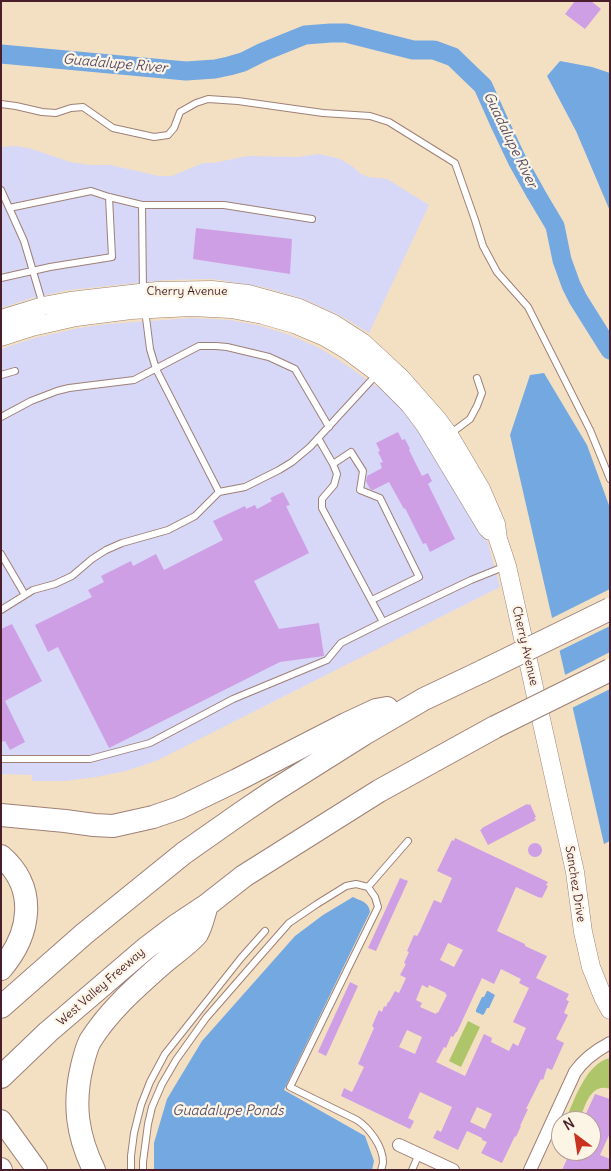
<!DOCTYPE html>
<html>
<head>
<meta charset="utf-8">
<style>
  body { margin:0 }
  #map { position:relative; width:611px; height:1171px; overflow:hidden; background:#f3e0c3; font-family:Delius,sans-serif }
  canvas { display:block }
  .frame { position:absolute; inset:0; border:2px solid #4a1f2b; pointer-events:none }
  .north { position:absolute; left:551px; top:1111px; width:50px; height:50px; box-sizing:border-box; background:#fcf5e5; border:1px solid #b59f9b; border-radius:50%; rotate:329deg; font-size:14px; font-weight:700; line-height:20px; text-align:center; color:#4a1f2b }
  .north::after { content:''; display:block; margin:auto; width:18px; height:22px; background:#c8321e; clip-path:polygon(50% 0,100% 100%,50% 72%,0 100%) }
</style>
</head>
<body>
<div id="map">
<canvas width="611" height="1171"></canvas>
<div class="frame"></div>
<div class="north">N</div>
</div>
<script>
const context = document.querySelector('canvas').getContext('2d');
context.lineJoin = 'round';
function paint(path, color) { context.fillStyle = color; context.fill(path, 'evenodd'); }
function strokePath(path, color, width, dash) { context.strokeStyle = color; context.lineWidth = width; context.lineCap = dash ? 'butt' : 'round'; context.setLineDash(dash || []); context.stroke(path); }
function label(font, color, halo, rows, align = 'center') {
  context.font = font + ' Delius,sans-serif'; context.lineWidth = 4.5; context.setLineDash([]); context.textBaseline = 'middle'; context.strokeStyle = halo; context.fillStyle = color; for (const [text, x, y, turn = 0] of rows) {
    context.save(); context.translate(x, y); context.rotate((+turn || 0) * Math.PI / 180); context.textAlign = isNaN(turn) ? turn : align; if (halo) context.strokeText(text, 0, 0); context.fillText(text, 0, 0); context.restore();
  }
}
paint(new Path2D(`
  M16,146L32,149L70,162L89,165H110L159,176H172L203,163H213L248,156L297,157L319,154L340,159L352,166L361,174L368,177L387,179L429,205L369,333L341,316L304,299L263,287L213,279L166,280L69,290L32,298L1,308V147Z
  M192,318L230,320L261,326L290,335L319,348L339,360L377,387H383L405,410L420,431L488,543L500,587L156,761L126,771L96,777L64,781H32V775L1,774V349L35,338L79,328L107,324Z`), '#d7d7f8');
paint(new Path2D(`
  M468,1021L480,1027L461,1067L449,1061Z
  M610,1058V1089C590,1082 585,1107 579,1121H565C574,1101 586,1063 610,1058Z`), '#afc569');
paint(new Path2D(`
  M560,61L592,67L610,73V211L576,131L547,76Z
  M544,373L587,445L610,508V841L604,844L510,435L530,375Z
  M353,897C361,901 369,902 370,912L284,1090L365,1136L374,1161L372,1170H154V1143L167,1099L202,1041L295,936L323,915Z
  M487,991H488L495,995L489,1008H487L484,1014L483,1015L476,1012V1010L482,997H484Z`), '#74a8e1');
paint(new Path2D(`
  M610,589V626L557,652L550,619Z
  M610,652V689L570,709L563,676Z`), '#f3e0c3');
strokePath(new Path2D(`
  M1,54L186,71L215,69L229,66L243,62L263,52L305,35L331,33H346L413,50H434L453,57L483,86L500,124L517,160L536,194L555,226L562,260L571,285L578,299L610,350`), '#74a8e1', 19);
paint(new Path2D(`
  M575,1H591L601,9L585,29L565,14Z
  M196,228L292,239L290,274L193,259Z
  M398,432L402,440L405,439L410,449L409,450L422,476L428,473L432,481L428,484L455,539L430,552L426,543L423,544L405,508L404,509L389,482L373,490L370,489L366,481L367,476L382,468L380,463L383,462L378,452L380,451L376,443Z
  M283,492L290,505L286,506L309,553L254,581L279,629L319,623L324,656L280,662L109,748L58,647L48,652L35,625L92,597L88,590L104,582L101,576L131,561L133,566L156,554L164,570L223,540L213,521L245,506L246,509L255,505L257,509L272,501L270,498Z
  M12,624L42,681L5,701L25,742L10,750L5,741L1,742V629Z
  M527,804L528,805L530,804L536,817L534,818L536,820L488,845L480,830L482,829V828Z
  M455,838L548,882L546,885L548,886L542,898L540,897V898L516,887L497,931L525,944V946L547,956L536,978L569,994L566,1000L569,1001L564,1013L568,1015L556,1039L564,1043L552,1070L547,1068L543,1080L541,1079L526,1109H528L520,1126H521L516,1137L515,1136L502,1163L481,1153L487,1142L482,1140V1138L467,1131L458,1150L433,1138L437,1130L441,1132L452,1107L420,1092L408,1118L414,1121L410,1129L341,1096L344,1088L352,1092L364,1067L358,1064L374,1028L372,1026L379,1010L382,1012L384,1006L386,1007L388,1002H389L395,991L399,993L406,978L400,975L406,964L404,963L409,952L407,951L414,935L417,936L420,931L434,900L441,903L452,878L437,871L452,840L454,841ZM448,943L463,950L454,967L440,960ZM501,969L521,979L519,983L529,988L513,1022L526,1028L518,1046L513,1043L509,1051L491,1042L492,1038L484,1034L465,1076L436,1062L444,1047L446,1048L451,1036L453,1037L456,1032H457L482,978L494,984ZM422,985L428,988L429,985L446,993L445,994L447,995L438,1013L437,1012L436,1014L420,1007L422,1003L416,1000ZM407,1030L422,1037L415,1054L399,1047ZM477,1107L492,1114L485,1129L470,1122Z
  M528 850a7 7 0 1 1 14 0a7 7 0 1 1-14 0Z
  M400,878L408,881L376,951L368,948Z
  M350,982L358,986L326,1056L318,1052Z
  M595,1094L610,1099V1133L600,1155L610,1159V1170H562L568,1157L570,1158L573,1151H591V1135L596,1125L591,1123V1121L584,1118Z`), '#cf9fe5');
const lane = new Path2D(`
  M1,104L16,106L42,112L56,113L71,108L83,107L113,128L154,137L168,135L174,128L180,112L196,103L208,99L238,101L323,113L370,116L389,122L455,163L475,220L483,246L497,272L528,307L590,430L610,479
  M1,190L24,241L43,305
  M142,205L143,292
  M9,208L91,191L109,197L142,205H224L312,219
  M1,278L50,267L112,257L109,197
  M145,310L150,349L156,369L219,492
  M1,375L15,371
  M1,417L31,401L57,391L69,388L134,380L199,346H216L227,347L269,357L295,369L329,427
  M450,434L470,419L477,406L482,393L477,378
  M318,438L333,464L337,474L334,485L322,499V508L383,622
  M333,464L351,452L363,471L360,490L380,498L419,577L372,600
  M1,554L25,595
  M1,610L33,590L55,584L72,576L92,559L106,550L122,543L168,530L195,516L219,492L245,487L279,470L292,462L310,447L377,374
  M1,759H90L150,743L233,699L327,660L341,643L383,622L471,580L506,566
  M368,887L408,841
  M131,1170V1156L134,1133L141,1105L150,1082L165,1054L241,958L265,931
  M143,1170V1162L148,1124L152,1107L162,1084L176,1060L206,1018L260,956L289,923L317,904L346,886L356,884L368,887L375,897L378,907L290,1087L357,1120C369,1128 383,1146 383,1162C383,1164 382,1167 381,1170
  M412,1170L419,1154`);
const street = new Path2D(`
  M399,1145L453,1170
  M530,1170L575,1072C584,1059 595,1051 610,1043`);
const secondary = new Path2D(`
  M1,319L43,306L70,301L157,291L212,290L248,294L299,308L334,324L362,342L386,364L401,378L438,420L449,435L481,489L496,524L498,539L507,566L575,872L583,932L591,967L603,997L610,1010
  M1,337L32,327L76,317L131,310L192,307L231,309L263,315L294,324L325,337L347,350L378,373L410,405L425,425L487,528L490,531`);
const primary = new Path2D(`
  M1,1120L37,1170
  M1,1168L2,1170`);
const highway = new Path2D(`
  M1,815L65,821L94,825L113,826L153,817L179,808L237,780L346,724L376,710L387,708
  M1,856C38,888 31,934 1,969
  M1,1007L84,934L184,853L241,813L272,792L364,734L424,699L483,671
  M1,1077L48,1032L145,949L174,927L207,905L244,876L379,791L495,727
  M94,1170C77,1135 73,1104 82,1066C84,1058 86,1049 90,1041C109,1011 134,989 160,966C167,959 194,940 197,934C202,925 204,914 207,905`);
strokePath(lane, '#9e8077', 8);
strokePath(street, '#9e8077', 14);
strokePath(secondary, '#9e8077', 19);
strokePath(primary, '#9e8077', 22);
strokePath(highway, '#9e8077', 24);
strokePath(lane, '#fff', 6);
strokePath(street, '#fff', 12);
strokePath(secondary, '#fff', 18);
strokePath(primary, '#fff', 20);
strokePath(highway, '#fff', 22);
const highwayBridge = new Path2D(`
  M483,671L610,609
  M495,727L610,670`);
strokePath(highwayBridge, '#9e8077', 24, []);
strokePath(highwayBridge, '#fff', 22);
label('12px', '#4a1f2b', '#fcf5e5', [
  ["Cherry Avenue",187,292],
  ["Cherry Avenue",525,646,77],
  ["Sanchez Drive",575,884,81],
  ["West Valley Freeway",101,987,-41]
]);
label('italic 14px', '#594f6b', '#fcf5e5', [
  ["Guadalupe River",115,64,5],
  ["Guadalupe River",510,140,64],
  ["Guadalupe Ponds",228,1111]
]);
</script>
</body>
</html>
